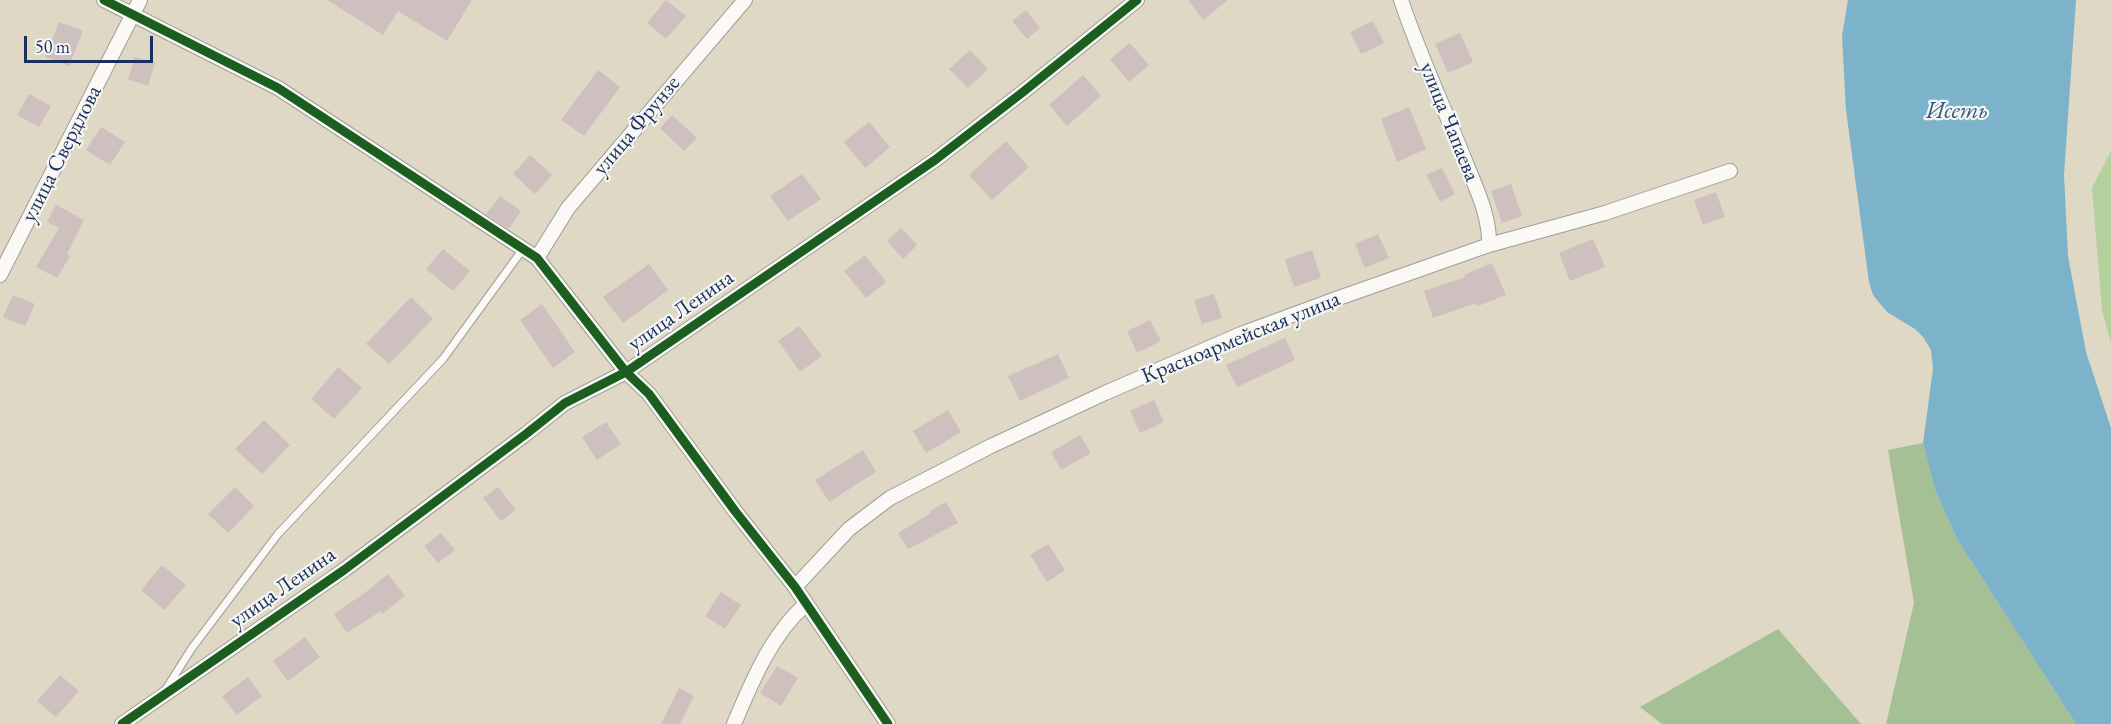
<!DOCTYPE html>
<html>
<head>
<meta charset="utf-8">
<style>
  body { margin:0 }
  #map { position:relative; width:2111px; height:724px; overflow:hidden; background:#ded8c4; font-family:"EB Garamond",serif }
  canvas { display:block }
  .scale { position:absolute; left:24px; top:36px; width:129px; height:27px; box-sizing:border-box; border:3px solid #1b2f5e; border-top:0; padding-left:8px; font-size:18px; line-height:21px; white-space:nowrap; color:#1b2f5e; -webkit-text-stroke:4px #f6f6f2; paint-order:stroke }
</style>
</head>
<body>
<div id="map">
<canvas width="2111" height="724"></canvas>
<div class="scale">50 m</div>
</div>
<script>
const context = document.querySelector('canvas').getContext('2d');
context.lineJoin = 'round';
function paint(path, color) { context.fillStyle = color; context.fill(path, 'evenodd'); }
function strokePath(path, color, width, dash) { context.strokeStyle = color; context.lineWidth = width; context.lineCap = dash ? 'butt' : 'round'; context.setLineDash(dash || []); context.stroke(path); }
function label(font, color, halo, rows, align = 'center') {
  context.font = font + ' "EB Garamond",serif'; context.lineWidth = 4.5; context.setLineDash([]); context.textBaseline = 'middle'; context.strokeStyle = halo; context.fillStyle = color; for (const [text, x, y, turn = 0] of rows) {
    context.save(); context.translate(x, y); context.rotate((+turn || 0) * Math.PI / 180); context.textAlign = isNaN(turn) ? turn : align; if (halo) context.strokeText(text, 0, 0); context.fillText(text, 0, 0); context.restore();
  }
}
paint(new Path2D(`
  M2111,151V343L2102,310L2092,188Z`), '#b3d09d');
paint(new Path2D(`
  M1923,443L1935,490L1957,539L2076,724H1886L1914,603L1888,450Z
  M1778,629L1861,724H1662L1640,707Z`), '#a4c094');
paint(new Path2D(`
  M1848,0H2076L2064,175L2068,256L2086,352L2111,428V724H2076L1957,539L1935,490L1923,443L1933,369L1931,350L1923,337L1915,329L1887,312L1873,295L1869,282L1846,110L1842,36Z`), '#7cb3ca');
paint(new Path2D(`
  M327,0H472L447,41L398,11L383,35Z
  M666,0L686,16L666,39L647,23Z
  M1188,0H1228L1203,20Z
  M1026,10L1040,28L1027,39L1012,21Z
  M1373,21L1384,43L1361,54L1350,32Z
  M59,22L83,31L69,66L45,57Z
  M1460,33L1473,62L1448,73L1435,44Z
  M1130,43L1149,65L1129,82L1110,59Z
  M970,50L988,69L968,88L949,69Z
  M135,57L155,63L148,86L128,79Z
  M598,70L620,87L584,136L561,120Z
  M1083,75L1101,96L1067,126L1049,105Z
  M29,94L51,106L39,127L17,115Z
  M1409,107L1426,149L1397,162L1381,119Z
  M672,115L697,138L684,151L660,128Z
  M869,122L890,147L865,168L844,142Z
  M101,127L125,142L110,165L86,150Z
  M1006,141L1029,167L992,200L969,175Z
  M530,155L552,175L535,194L513,174Z
  M1442,168L1455,194L1440,202L1426,175Z
  M802,174L821,199L788,221L770,196Z
  M1511,184L1522,216L1502,223L1491,191Z
  M1716,192L1725,217L1703,225L1694,200Z
  M500,196L521,211L509,229L486,214Z
  M56,205L84,220L67,254L70,256L57,278L36,267L59,228L47,222Z
  M901,228L917,245L903,259L887,241Z
  M1378,234L1389,258L1365,268L1355,244Z
  M1593,239L1605,267L1570,281L1559,253Z
  M443,249L470,271L453,291L426,269Z
  M1312,250L1321,278L1294,287L1285,260Z
  M865,255L886,282L866,298L844,271Z
  M1492,263L1506,295L1478,306L1476,303L1433,318L1424,291L1465,277L1464,275Z
  M649,264L668,290L623,323L603,297Z
  M1214,294L1222,318L1202,324L1194,300Z
  M13,295L35,304L25,326L3,317Z
  M411,297L433,319L389,364L366,344Z
  M542,304L575,352L553,368L520,320Z
  M1150,320L1161,341L1137,353L1127,331Z
  M799,326L822,356L800,372L778,341Z
  M1285,338L1295,360L1237,387L1226,365Z
  M1058,354L1069,378L1020,401L1008,376Z
  M338,367L362,388L334,419L311,399Z
  M1154,400L1164,422L1140,433L1130,411Z
  M948,410L961,432L926,453L913,431Z
  M264,420L290,445L262,474L235,449Z
  M606,422L621,444L597,460L582,437Z
  M1080,435L1091,453L1061,470L1051,452Z
  M863,450L876,472L829,502L815,480Z
  M235,487L254,506L228,533L208,514Z
  M498,487L516,510L501,521L483,498Z
  M946,502L958,523L908,549L898,533L931,513L930,511Z
  M441,533L455,550L438,563L424,546Z
  M1048,544L1065,570L1047,582L1030,555Z
  M162,565L186,585L164,610L141,590Z
  M388,574L405,596L382,614L381,611L347,633L334,614L366,592Z
  M721,592L741,605L725,629L705,616Z
  M305,637L320,657L288,681L273,661Z
  M777,666L798,678L781,706L760,693Z
  M60,675L79,691L56,717L37,701Z
  M248,677L262,696L237,715L222,696Z
  M679,688L694,696L680,724H661Z`), '#cec0be');
const service = new Path2D(`
  M166,689L192,648L278,534L443,359L523,249`);
const minor = new Path2D(`
  M104,0L278,88L537,258L626,372L649,394L735,511L795,587L888,724
  M1401,0C1419,54 1443,105 1464,158C1475,186 1490,215 1489,245
  M537,258L568,208L745,0
  M0,275L140,0
  M795,587L849,529L890,498L991,446L1105,393L1241,334L1333,300L1489,245L1605,213L1730,171
  M122,724L344,570L526,434L565,403L626,372L935,160L1023,92L1137,0
  M734,724C752,681 771,635 806,604`);
strokePath(service, '#9f9e99', 9);
strokePath(minor, '#9f9e99', 16);
strokePath(service, '#faf9f6', 7);
strokePath(minor, '#faf9f6', 14);
strokePath(new Path2D(`
  M104,0L278,88L537,258L626,372L649,394L735,511L795,587L888,724
  M122,724L344,570L526,434L565,403L626,372L935,160L1023,92L1137,0`), '#1b5e20', 9);
label('22px', '#1b2f5e', '#f6f6f2', [
  ["улица Чапаева",1449,122,68],
  ["улица Фрунзе",637,126,-50],
  ["улица Свердлова",62,154,-63],
  ["улица Ленина",681,311,-35],
  ["Красноармейская улица",1241,338,-22],
  ["улица Ленина",283,588,-35]
]);
label('italic 24px', '#2e5885', '#f6f6f2', [
  ["Исеть",1957,111]
]);
</script>
</body>
</html>
